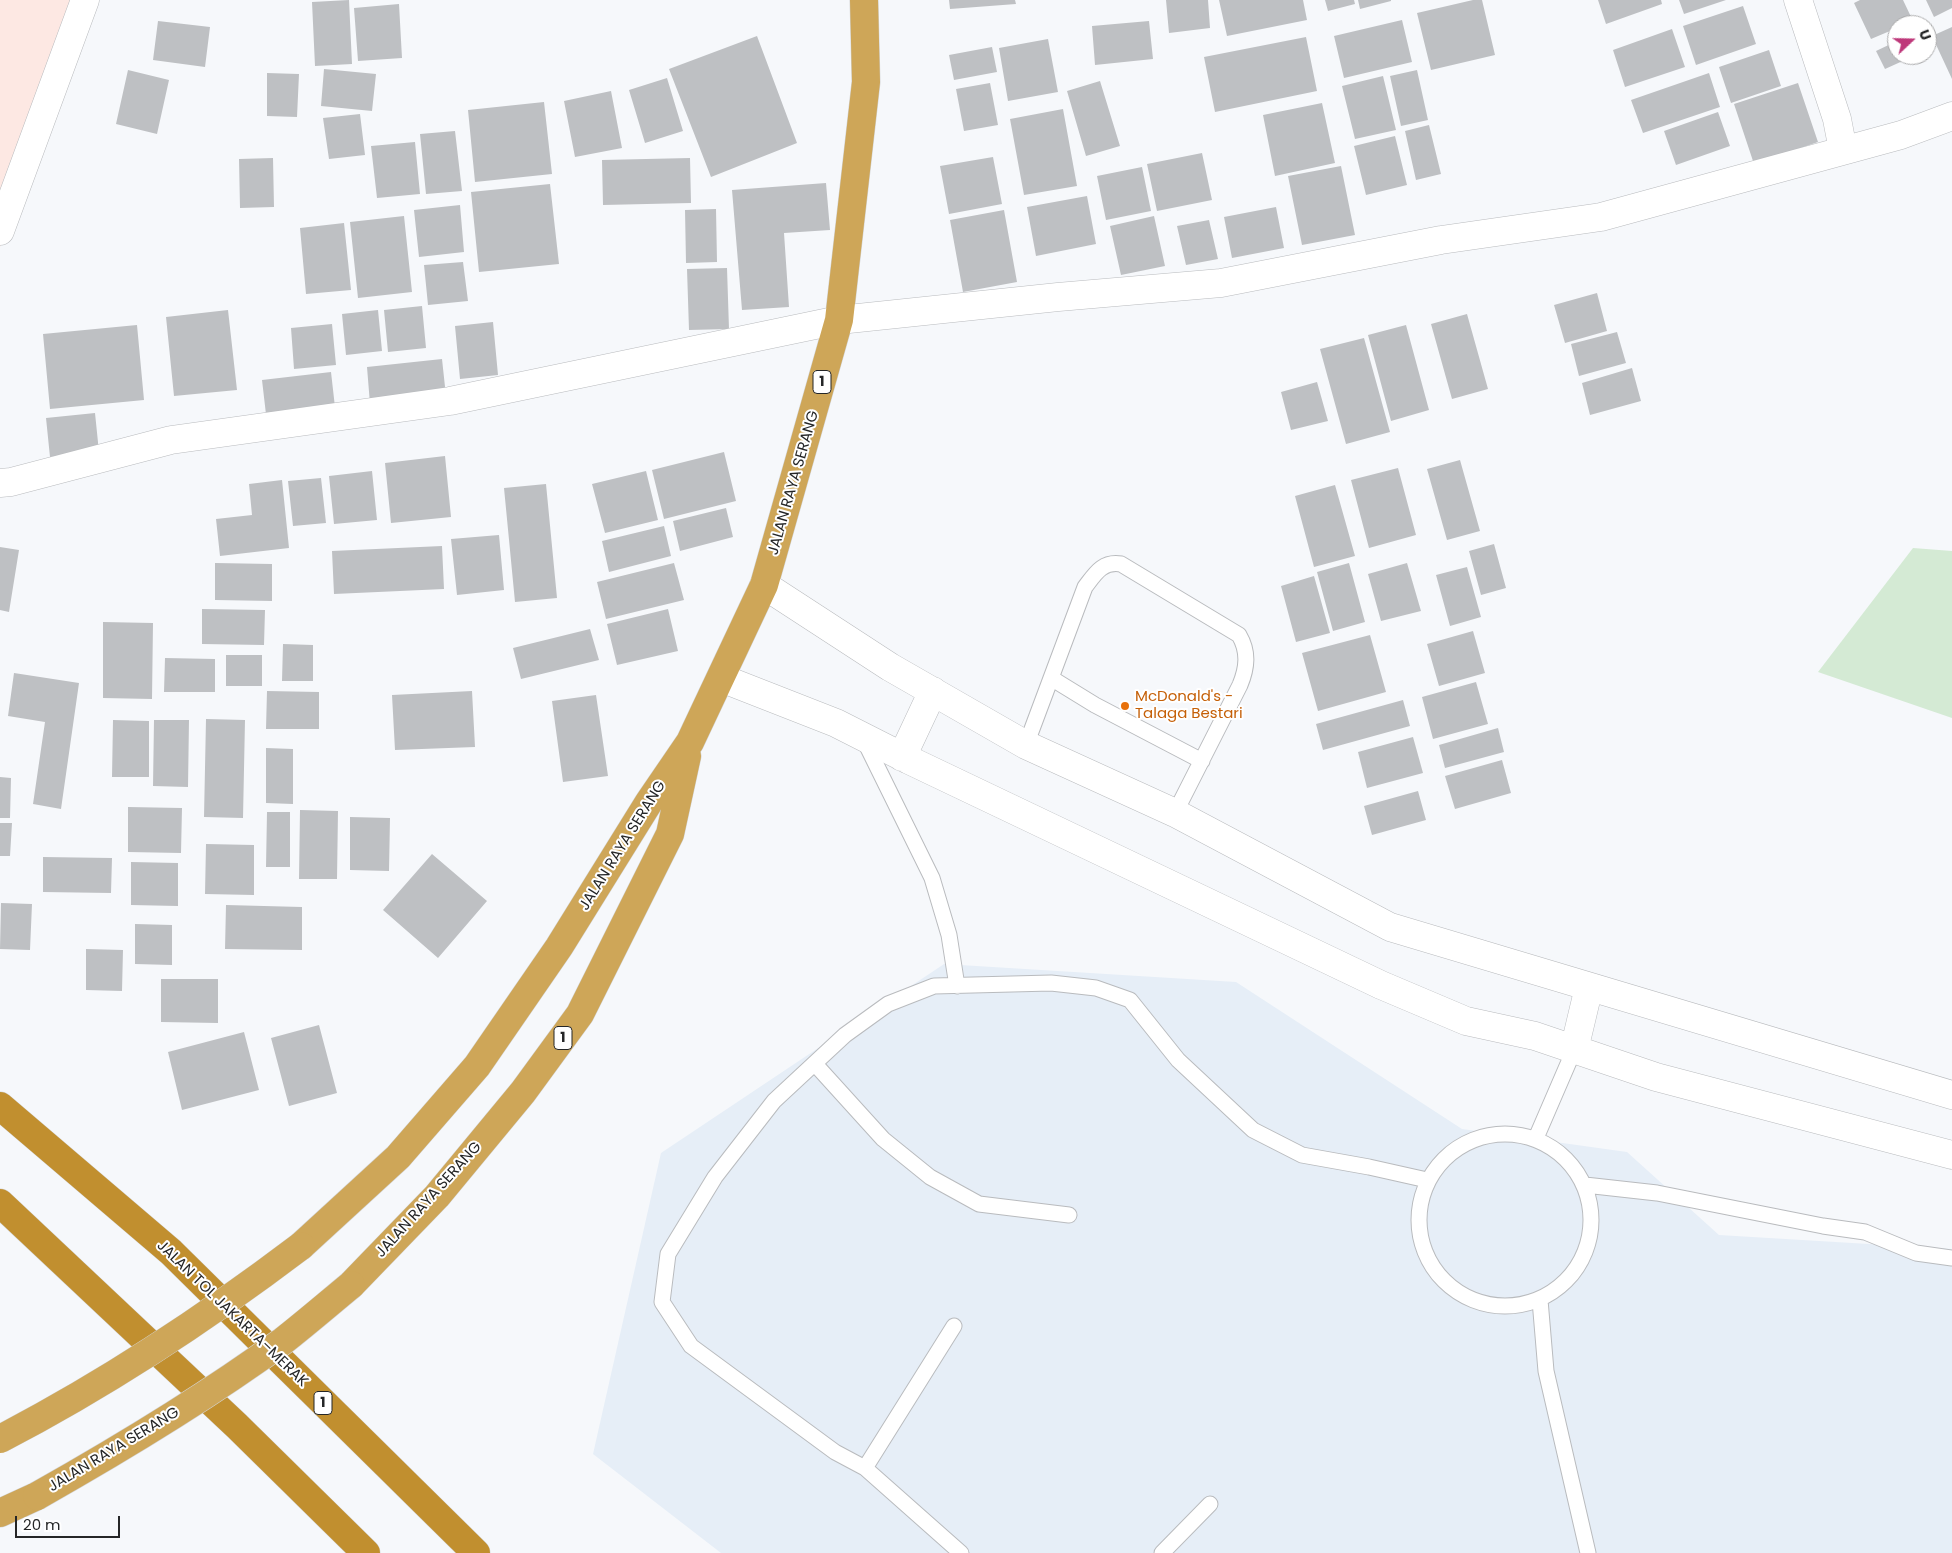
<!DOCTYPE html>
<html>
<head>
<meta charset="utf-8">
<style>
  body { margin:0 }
  #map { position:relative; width:1952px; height:1553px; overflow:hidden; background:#f6f8fb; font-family:Poppins,sans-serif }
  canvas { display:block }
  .north { position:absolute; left:1887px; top:15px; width:50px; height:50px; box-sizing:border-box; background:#fff; border:1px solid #a8a8a9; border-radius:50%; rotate:69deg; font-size:14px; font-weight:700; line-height:20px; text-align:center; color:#252627 }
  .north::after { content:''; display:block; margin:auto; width:18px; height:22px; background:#be387a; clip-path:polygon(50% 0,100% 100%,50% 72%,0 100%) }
  .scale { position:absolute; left:15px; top:1516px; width:105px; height:22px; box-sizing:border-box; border:2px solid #252627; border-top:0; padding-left:6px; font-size:15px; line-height:18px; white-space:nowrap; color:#252627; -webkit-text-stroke:4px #fff; paint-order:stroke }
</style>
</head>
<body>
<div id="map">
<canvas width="1952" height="1553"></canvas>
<div class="north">U</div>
<div class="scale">20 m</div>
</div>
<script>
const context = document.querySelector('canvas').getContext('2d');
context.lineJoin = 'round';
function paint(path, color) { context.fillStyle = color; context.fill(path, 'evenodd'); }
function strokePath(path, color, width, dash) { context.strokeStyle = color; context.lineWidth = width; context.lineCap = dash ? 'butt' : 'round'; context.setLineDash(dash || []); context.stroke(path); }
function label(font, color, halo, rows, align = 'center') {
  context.font = font + ' Poppins,sans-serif'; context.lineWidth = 4; context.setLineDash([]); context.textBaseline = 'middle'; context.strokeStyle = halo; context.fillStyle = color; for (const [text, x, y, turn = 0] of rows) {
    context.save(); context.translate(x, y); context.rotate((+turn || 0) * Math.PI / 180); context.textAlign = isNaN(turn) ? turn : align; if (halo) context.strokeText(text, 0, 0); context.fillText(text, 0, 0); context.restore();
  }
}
paint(new Path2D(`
  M944,964L1236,982L1462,1129L1627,1152L1719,1235L1952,1249V1553H721L593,1454L661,1153Z`), '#e6eef7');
paint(new Path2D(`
  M0,0H87L0,247Z`), '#fde8e3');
paint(new Path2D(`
  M1913,548L1952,551V718L1818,672Z`), '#d4ead4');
paint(new Path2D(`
  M349,0L352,64L315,66L312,2Z
  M949,0H1015L1016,4L950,9Z
  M1166,0H1208L1210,28L1169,33Z
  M1219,0H1303L1307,20L1227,36Z
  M1325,0H1354L1355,4L1328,11Z
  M1358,0H1391V1L1360,9Z
  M1473,0H1482L1495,55L1431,70L1417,13Z
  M1598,0H1661L1662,4L1606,24Z
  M1679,0H1726L1684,14Z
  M1860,0H1903L1913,21L1897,25V28L1871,39L1854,3Z
  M1926,0H1952V8L1934,17Z
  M399,4L402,58L358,61L354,8Z
  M1743,6L1756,44L1696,65L1683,26Z
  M1402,20L1412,62L1344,78L1334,36Z
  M158,21L210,27L205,67L153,60Z
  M1149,21L1153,59L1095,65L1092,26Z
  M1952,27V79L1932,36Z
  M1672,29L1685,67L1625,87L1613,50Z
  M757,36L797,143L711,177L669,69Z
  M1306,37L1317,91L1215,112L1204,57Z
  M1048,39L1058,92L1008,101L999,48Z
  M1897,41V55H1916L1885,69L1876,51Z
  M992,47L997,72L954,80L949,55Z
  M1769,50L1781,86L1731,103L1719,67Z
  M324,69L376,74L372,111L321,106Z
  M128,70L169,80L157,134L116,124Z
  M1417,70L1428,120L1401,126L1390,76Z
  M267,73L299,74L297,117L267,116Z
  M1709,73L1720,107L1643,133L1631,100Z
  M1383,76L1396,130L1355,139L1342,86Z
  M667,78L683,131L645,143L629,90Z
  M1100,81L1120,146L1086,156L1067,91Z
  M990,83L998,125L964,131L956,89Z
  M1798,83L1818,142L1754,164L1734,104Z
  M611,91L622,148L575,157L564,101Z
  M544,102L552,174L475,182L468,110Z
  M1322,103L1335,163L1275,176L1263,115Z
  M1063,109L1077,186L1024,195L1010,119Z
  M1718,112L1730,146L1676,165L1664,131Z
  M360,114L365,155L329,159L323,118Z
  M1429,125L1441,174L1416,180L1405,131Z
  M455,131L462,191L426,194L420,134Z
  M1395,136L1407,185L1366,195L1354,146Z
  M415,142L420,194L377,198L371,146Z
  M1202,153L1212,200L1157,211L1147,164Z
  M993,157L1002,204L949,214L940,166Z
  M273,158L274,207L240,208L239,159Z
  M690,158L691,203L603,205L602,160Z
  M1341,166L1355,235L1302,245L1288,176Z
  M1142,167L1151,211L1106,220L1097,176Z
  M826,183L830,230L784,233L789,307L742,310L732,190Z
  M550,184L559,264L479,272L471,192Z
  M1087,196L1096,244L1036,256L1027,207Z
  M460,205L464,252L419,257L414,210Z
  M1276,207L1284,248L1232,258L1224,217Z
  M716,209L717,262L686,263L685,210Z
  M1004,210L1017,282L963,292L950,220Z
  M404,216L412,292L358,298L350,222Z
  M1154,216L1165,266L1121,275L1110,226Z
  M1209,220L1218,259L1186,265L1177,226Z
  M344,223L351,290L306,294L300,228Z
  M463,262L468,301L428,305L424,265Z
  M727,268L729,329L689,330L687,269Z
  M1597,293L1607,331L1565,343L1554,305Z
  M422,306L426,348L388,352L384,310Z
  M228,310L237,390L174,396L166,317Z
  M378,310L382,351L346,355L342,314Z
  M1467,314L1488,389L1452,399L1431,324Z
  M493,322L498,375L460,379L455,326Z
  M332,324L336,365L294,369L291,328Z
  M137,325L144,400L50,409L43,334Z
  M1406,325L1429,410L1391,421L1368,335Z
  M1617,332L1626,363L1579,376L1571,344Z
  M1364,338L1390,432L1346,444L1320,349Z
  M442,359L446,396L370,404L367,367Z
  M1632,368L1641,401L1590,415L1582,383Z
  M331,372L336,416L267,423L262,380Z
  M1317,382L1328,421L1291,430L1281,392Z
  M95,413L99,452L50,457L46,418Z
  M724,452L736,501L664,519L652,470Z
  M445,456L451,517L391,523L385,463Z
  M1460,460L1480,531L1447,540L1427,469Z
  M1398,468L1416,535L1369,548L1351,480Z
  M372,471L377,520L334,524L329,476Z
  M646,471L658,520L605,533L592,484Z
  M321,478L326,523L293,526L288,481Z
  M282,480L289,548L220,556L216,519L252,515L249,484Z
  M546,484L557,598L515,602L504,488Z
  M1335,485L1355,556L1314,567L1295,496Z
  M726,508L733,537L680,551L673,521Z
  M664,526L671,556L609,572L602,541Z
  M499,535L504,590L457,595L451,539Z
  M1494,544L1506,588L1481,595L1469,551Z
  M442,546L444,589L334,594L332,551Z
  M0,547L19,550L9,612L0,610Z
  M215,563L272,564V601L215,600Z
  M674,563L684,600L606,619L597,582Z
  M1349,563L1365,622L1333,631L1317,572Z
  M1407,563L1421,611L1381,621L1368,574Z
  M1467,567L1481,617L1450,626L1436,575Z
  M1314,576L1330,633L1296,642L1281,586Z
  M202,609L265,610L264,645L202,644Z
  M668,609L678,651L617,665L607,624Z
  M103,622L153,623L152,699L103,698Z
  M590,629L599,660L521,679L513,648Z
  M1473,631L1485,673L1439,686L1427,644Z
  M1370,635L1386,692L1318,711L1302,653Z
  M283,644L313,645V681H282Z
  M226,655H262V686H226Z
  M165,658L215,659V692H164Z
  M14,673L79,683L61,809L33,804L45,722L8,716Z
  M1476,682L1488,724L1433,739L1422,697Z
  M267,691L319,692V729H266Z
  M472,691L475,747L395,750L392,695Z
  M596,695L608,776L563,782L552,701Z
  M1403,700L1410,726L1323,750L1316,724Z
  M206,719L245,720L243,818L204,817Z
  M113,720L149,721V777H112Z
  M154,720H189L188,787L153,786Z
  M1498,728L1504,752L1445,768L1439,745Z
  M1413,737L1423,773L1367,788L1358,752Z
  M266,748L293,749V804L266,803Z
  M1502,760L1511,793L1455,809L1445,776Z
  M0,777L11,778L10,818H0Z
  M1418,791L1426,820L1372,835L1364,806Z
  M128,807L182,808L181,853L128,852Z
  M300,810L338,811L337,879H299Z
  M267,812H290V867H266Z
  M350,817L390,818L389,871L350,870Z
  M0,823H12L10,856H0Z
  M206,844L254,845V895L205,894Z
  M432,854L487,901L438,958L383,910Z
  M43,857L112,858L111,893L43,892Z
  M131,862L178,863V906L131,905Z
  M1,903L32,904L30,950L0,949Z
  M226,905L302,907V950L225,949Z
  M135,924L172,925V965L135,964Z
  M86,949L123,950L122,991L86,990Z
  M161,979H218V1023L161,1022Z
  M319,1025L337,1093L289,1106L271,1038Z
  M244,1032L259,1090L182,1110L168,1052Z`), '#bec0c3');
const service = new Path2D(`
  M1051,678L1095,705L1202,761
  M864,740L932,878L949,935L957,986
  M1026,745L1085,587C1095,574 1102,561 1121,564L1239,635C1249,652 1247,668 1240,685L1175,813
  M815,1064L883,1139L930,1177L979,1204L1069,1215
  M1419 1220a86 86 0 1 1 172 0a86 86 0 1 1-172 0Z
  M1536,1138L1574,1050
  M1585,1185L1657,1193L1823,1226L1865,1232L1916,1253L1952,1258
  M1540,1300L1546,1371L1588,1553
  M865,1468L954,1326
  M961,1553L865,1468L835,1452L691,1346L662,1302L668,1254L715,1177L774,1101L845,1035L888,1004L934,986L1051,983L1096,988L1130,1000L1178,1060L1253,1130L1302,1155L1369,1167L1427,1180
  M1162,1553L1210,1504`);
const minor = new Path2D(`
  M1798,0L1837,119L1843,150
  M0,231L85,0
  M0,483L11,482L171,440L450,401L839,320
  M764,585L890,667L1026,745L1175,813L1390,927L1952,1095
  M721,678L836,723L909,760L1381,985L1466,1021L1535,1036L1656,1077L1952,1155
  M902,757L933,691
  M1574,1050L1589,987`);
const tertiary = new Path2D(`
  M839,320L1058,297L1221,283L1441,240L1601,217L1901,135L1952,116`);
const trunk = new Path2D(`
  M301,1246L398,1157L477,1066L559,947L649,802L690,742L764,585L839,320L866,82L864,0
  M351,1285L437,1196L523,1092L580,1014L670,834L687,756
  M0,1513L37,1496`);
const motorway = new Path2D(`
  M0,1106L171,1252L476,1553
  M0,1203L237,1426L366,1553`);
strokePath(service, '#b9bbbe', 17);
strokePath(minor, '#b9bbbe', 29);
strokePath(tertiary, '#b9bbbe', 29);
strokePath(trunk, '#d3d4d4', 29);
strokePath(motorway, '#d3d4d4', 29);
strokePath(service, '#fff', 15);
strokePath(minor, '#fff', 28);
strokePath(tertiary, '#fff', 28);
strokePath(trunk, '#cea658', 28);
strokePath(motorway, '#c18f2f', 28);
const trunkBridge = new Path2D(`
  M0,1439C106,1384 206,1318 301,1246
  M37,1496C122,1448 205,1398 283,1341C306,1323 328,1304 351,1285`);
strokePath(trunkBridge, '#d3d4d4', 29, []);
strokePath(trunkBridge, '#cea658', 28);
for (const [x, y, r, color] of [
  [1125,706,5,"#e8710a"]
]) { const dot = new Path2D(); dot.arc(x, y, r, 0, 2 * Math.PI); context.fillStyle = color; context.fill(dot); strokePath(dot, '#fff', 2); }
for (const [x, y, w] of [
  [822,382,18],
  [563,1038,18],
  [323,1403,18]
]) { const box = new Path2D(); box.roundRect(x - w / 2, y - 11.5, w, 23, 4); context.fillStyle = '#fff'; context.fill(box); strokePath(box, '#252627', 1); }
label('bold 14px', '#252627', null, [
  ["1",822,382],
  ["1",563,1038],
  ["1",323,1403]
]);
label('15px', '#252627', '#fff', [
  ["JALAN RAYA SERANG",794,483,-74],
  ["JALAN RAYA SERANG",623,846,-58],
  ["JALAN RAYA SERANG",429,1200,-48],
  ["JALAN TOL JAKARTA–MERAK",232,1314,44],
  ["JALAN RAYA SERANG",114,1450,-31]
]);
label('15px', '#c56008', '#fff', [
  ["McDonald's -",1135,697],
  ["Talaga Bestari",1135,714]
], 'left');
</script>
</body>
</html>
